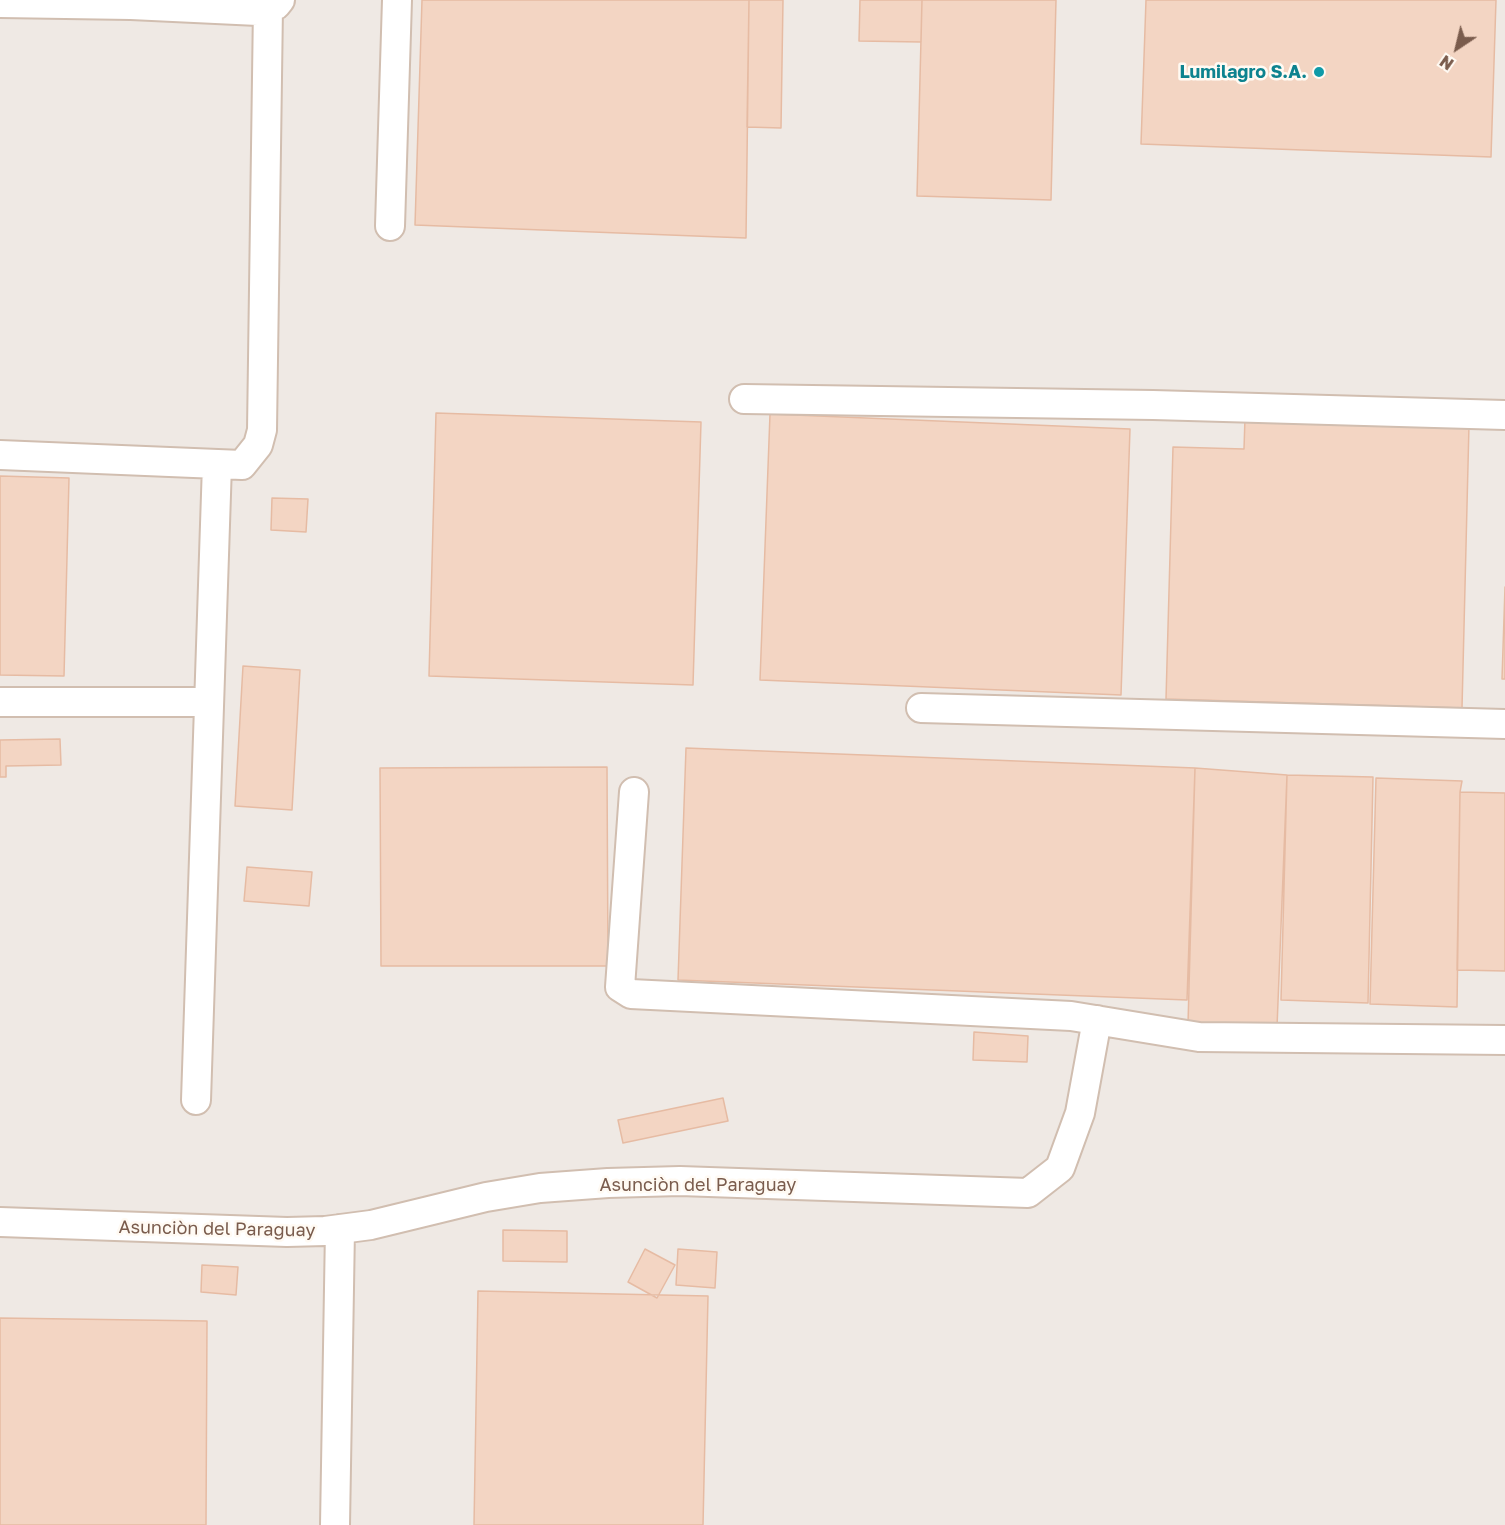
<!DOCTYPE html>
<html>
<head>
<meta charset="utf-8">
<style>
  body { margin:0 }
  #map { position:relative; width:1505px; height:1525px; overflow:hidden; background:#fdf6ec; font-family:"Golos Text",sans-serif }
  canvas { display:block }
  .north { position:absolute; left:1427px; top:18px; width:60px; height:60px; -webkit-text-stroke:4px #fffaf3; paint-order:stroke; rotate:215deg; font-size:16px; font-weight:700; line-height:24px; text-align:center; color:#7a5c4d }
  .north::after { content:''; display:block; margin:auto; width:21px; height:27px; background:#7a5c4d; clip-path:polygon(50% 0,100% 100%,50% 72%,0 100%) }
</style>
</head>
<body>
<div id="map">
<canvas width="1505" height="1525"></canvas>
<div class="north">N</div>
</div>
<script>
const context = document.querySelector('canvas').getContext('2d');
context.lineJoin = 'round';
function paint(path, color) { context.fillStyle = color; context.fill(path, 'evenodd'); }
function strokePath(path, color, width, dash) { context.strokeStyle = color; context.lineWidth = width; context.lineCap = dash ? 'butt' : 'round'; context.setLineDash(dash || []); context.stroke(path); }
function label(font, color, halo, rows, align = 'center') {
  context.font = font + ' "Golos Text",sans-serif'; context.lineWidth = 5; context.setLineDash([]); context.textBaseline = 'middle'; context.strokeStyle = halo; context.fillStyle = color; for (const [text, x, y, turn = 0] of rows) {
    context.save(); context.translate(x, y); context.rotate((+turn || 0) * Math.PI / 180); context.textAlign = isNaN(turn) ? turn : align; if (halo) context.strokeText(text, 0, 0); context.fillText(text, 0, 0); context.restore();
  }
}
paint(new Path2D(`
  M0,0H1505V1525H0Z`), '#efe9e4');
const building = new Path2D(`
  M422,0H749L746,238L415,225Z
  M749,0H783L781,128L747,127Z
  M860,0H922L921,42L859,41Z
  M922,0H1056L1051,200L917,196Z
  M1146,0H1496L1491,157L1141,144Z
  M436,413L701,422L693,685L429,676Z
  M770,414L1130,429L1121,695L760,680Z
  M1245,418L1469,425L1462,708L1166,699L1173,447L1244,449Z
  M0,476L69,478L64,676L0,675Z
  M272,498L308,499L306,532L271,530Z
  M1505,587V679H1502Z
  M243,666L300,670L292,810L235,806Z
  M60,739L61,765L6,766V777H0V740Z
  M686,748L1195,768L1187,1000L678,980Z
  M607,767L608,966H381L380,768Z
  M1195,768L1287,775L1277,1027L1188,1024Z
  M1287,775L1373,777L1368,1003L1281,1000Z
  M1376,778L1462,781L1460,792L1457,1007L1370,1004Z
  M1460,792L1505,793V971L1457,970Z
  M247,867L312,872L309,906L244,901Z
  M974,1032L1028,1036L1027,1062L973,1060Z
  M723,1098L728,1121L623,1143L618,1120Z
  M503,1230L567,1231V1262L503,1261Z
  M645,1249L675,1265L657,1298L628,1282Z
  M678,1249L717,1252L715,1288L676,1285Z
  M202,1265L238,1267L236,1295L201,1292Z
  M478,1291L708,1296L703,1525H474Z
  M0,1318L207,1321L206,1525H0Z`);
paint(building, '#f3d5c3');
strokePath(building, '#e6bba3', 1.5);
const minor = new Path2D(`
  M0,3L131,5L258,11L276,5L280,0
  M390,226L397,0
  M744,399L1153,405L1505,415
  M0,455L242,465L258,445L262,430L268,7
  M0,702H209
  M921,708L1505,724
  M634,792L620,987L631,994L1071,1016L1199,1037L1505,1040
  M196,1100L217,464
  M0,1222L287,1232L325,1231L371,1225L486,1197L540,1188L608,1183L680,1181L1028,1193L1060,1168L1080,1113L1097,1020
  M335,1525L340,1229`);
strokePath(minor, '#d1beb0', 32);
strokePath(minor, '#fff', 28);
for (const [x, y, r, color] of [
  [1319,72,6,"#0f9aa8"]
]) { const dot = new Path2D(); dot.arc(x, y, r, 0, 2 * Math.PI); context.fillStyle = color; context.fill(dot); strokePath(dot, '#fffaf3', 2); }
label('bold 18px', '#0d838f', '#fffaf3', [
  ["Lumilagro S.A.",1307,72]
], 'right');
label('18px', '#7a5c4d', '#fffaf3', [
  ["Asunciòn del Paraguay",698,1185],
  ["Asunciòn del Paraguay",217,1229,1]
]);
</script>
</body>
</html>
